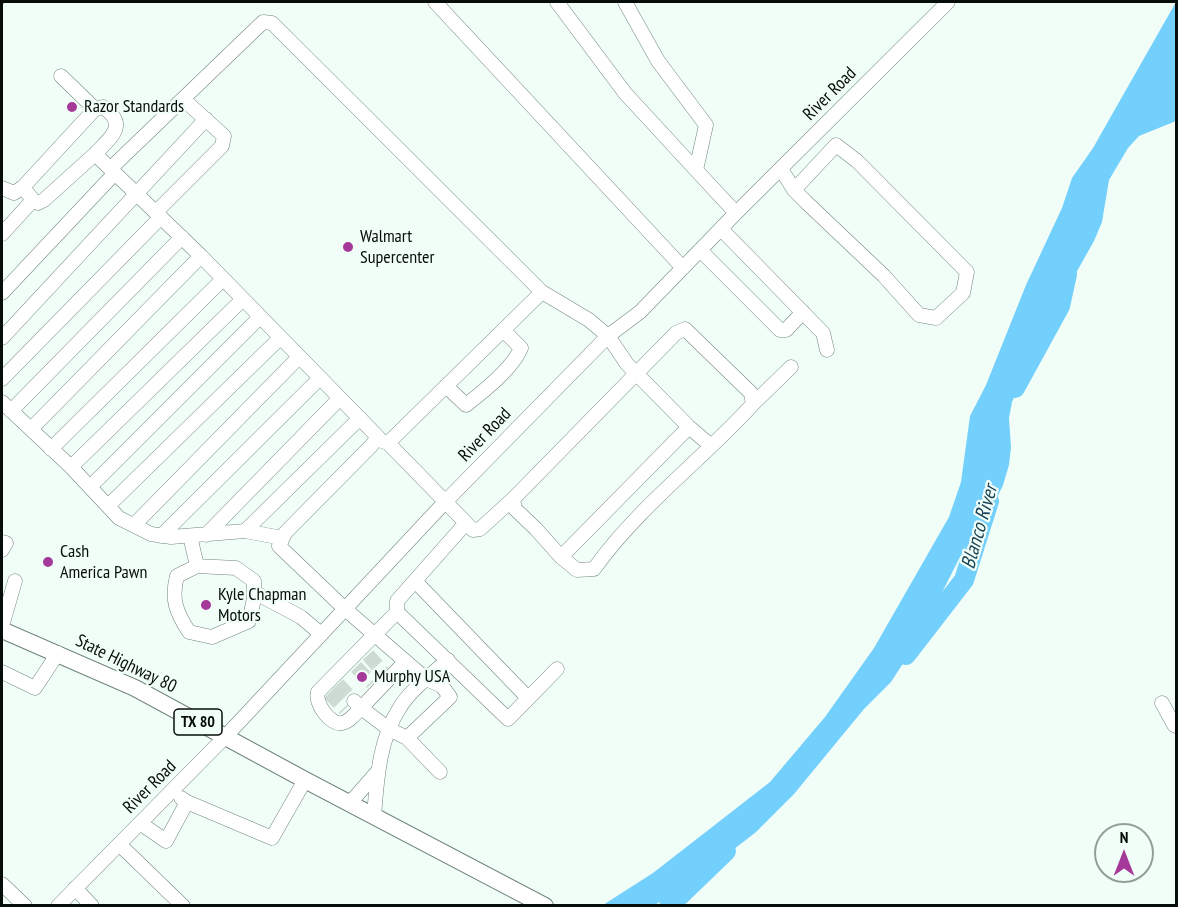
<!DOCTYPE html>
<html>
<head>
<meta charset="utf-8">
<style>
  body { margin:0 }
  #map { position:relative; width:1178px; height:907px; overflow:hidden; background:#f1fef8; font-family:"PT Sans Narrow",sans-serif }
  canvas { display:block }
  .frame { position:absolute; inset:0; border:3px solid #070e0a; pointer-events:none }
  .north { position:absolute; left:1094px; top:823px; width:60px; height:60px; box-sizing:border-box; background:#f1fef8; border:2px solid #939e99; border-radius:50%; rotate:0deg; font-size:16px; font-weight:700; line-height:24px; text-align:center; color:#070e0a }
  .north::after { content:''; display:block; margin:auto; width:21px; height:27px; background:#a53999; clip-path:polygon(50% 0,100% 100%,50% 72%,0 100%) }
</style>
</head>
<body>
<div id="map">
<canvas width="1178" height="907"></canvas>
<div class="frame"></div>
<div class="north">N</div>
</div>
<script>
const context = document.querySelector('canvas').getContext('2d');
context.lineJoin = 'round';
function paint(path, color) { context.fillStyle = color; context.fill(path, 'evenodd'); }
function strokePath(path, color, width, dash) { context.strokeStyle = color; context.lineWidth = width; context.lineCap = dash ? 'butt' : 'round'; context.setLineDash(dash || []); context.stroke(path); }
function label(font, color, halo, rows, align = 'center') {
  context.font = font + ' "PT Sans Narrow",sans-serif'; context.lineWidth = 4.5; context.setLineDash([]); context.textBaseline = 'middle'; context.strokeStyle = halo; context.fillStyle = color; for (const [text, x, y, turn = 0] of rows) {
    context.save(); context.translate(x, y); context.rotate((+turn || 0) * Math.PI / 180); context.textAlign = isNaN(turn) ? turn : align; if (halo) context.strokeText(text, 0, 0); context.fillText(text, 0, 0); context.restore();
  }
}
paint(new Path2D(`
  M1176,2V121L1139,136L1128,148L1109,180L1102,222L1094,241L1054,312L1012,402L1009,418L1011,447L1009,465L1003,485L988,517L962,553L917,642L891,682L864,709L794,794L756,832L715,864L655,905H603L653,873L770,782L825,717L874,648L949,517L961,482L970,416L986,385L1026,285L1062,208L1072,178L1093,148Z`), '#73cffc');
strokePath(new Path2D(`
  M1015,388L1060,306L1067,274
  M906,655L964,580L989,501
  M669,906L726,851`), '#73cffc', 20);
strokePath(new Path2D(`
  M368,655L383,672
  M356,667L372,683
  M338,684L354,701
  M329,693L345,709`), '#cedad4', 14, [14, 7]);
const minor = new Path2D(`
  M435,2L683,268
  M557,2L625,93L696,170L706,125L658,61L625,2
  M61,76L95,109L23,187L32,199L38,203L44,200L95,154L201,256L378,437L371,446L285,533L279,546L345,609L426,679L442,686L450,697L407,738
  M95,109L103,107C129,125 111,137 95,154
  M111,168L263,22L272,23L542,292L388,443L376,439
  M781,169L794,190L806,202L884,276L919,315L936,318L963,293L967,272L857,161L836,145L794,190
  M696,170L736,213
  M2,188L14,193L23,187
  M156,212L222,146L224,136L183,99
  M721,229L823,333L827,350
  M2,234L33,200
  M700,250L780,330H786L803,312
  M542,292L589,320L608,336L627,364L689,427L710,445
  M2,293L115,173
  M685,329L751,393L753,404C702,460 638,507 594,569L577,570L561,557L536,529L515,509L513,499L676,333Z
  M2,338L206,119
  M2,379L161,217
  M446,386L466,405C484,391 513,368 521,348L503,330
  M2,402L71,467L119,518L151,534L171,537L245,531L282,538
  M753,404L791,367
  M11,411L182,237
  M31,429L201,256
  M388,443L473,530L480,529L513,499
  M51,449L223,279
  M71,467L243,299
  M90,487L260,317
  M108,506L280,338
  M134,525L299,357
  M245,531L360,418
  M206,535L340,398
  M161,536L320,378
  M190,536L197,566L177,576C171,599 176,612 189,632L212,637L249,621L254,599V581L236,568L197,566
  M2,542L6,543L2,550
  M561,557L689,427
  M415,581L528,698
  M254,592L301,617L321,634
  M397,612V601L466,523
  M2,626L15,581
  M2,672L35,688L58,653
  M354,701L361,708L405,662
  M1162,703L1174,725L1176,726
  M440,772L407,738L389,729L361,708C356,713 349,722 342,723C331,726 314,703 318,692L397,612L508,719L557,669
  M187,802L272,838L305,780
  M350,803L378,771
  M374,816C377,780 379,740 399,709C409,691 432,674 448,660
  M140,823L166,841L187,802L181,798
  M119,844L183,906
  M2,884L25,906
  M75,888L92,906
  M58,906L225,737L445,502L608,336L640,312L736,213L948,2`);
const major = new Path2D(`
  M2,630L135,688L305,780L545,906`);
strokePath(minor, '#72867c', 15);
strokePath(major, '#72867c', 18);
strokePath(minor, '#fff', 14);
strokePath(major, '#fff', 16);
strokePath(new Path2D(`
  M2,2H4`), '#5b645f', 3, [12, 6]);
for (const [x, y, r, color] of [
  [72,107,6,"#a53999"],
  [348,247,6,"#a53999"],
  [48,562,6,"#a53999"],
  [206,605,6,"#a53999"],
  [362,677,6,"#a53999"]
]) { const dot = new Path2D(); dot.arc(x, y, r, 0, 2 * Math.PI); context.fillStyle = color; context.fill(dot); strokePath(dot, '#f1fef8', 2); }
for (const [x, y, w] of [
  [198,722,48]
]) { const box = new Path2D(); box.roundRect(x - w / 2, y - 13, w, 26, 4.5); context.fillStyle = '#f1fef8'; context.fill(box); strokePath(box, '#070e0a', 1.5); }
label('bold 16px', '#070e0a', null, [
  ["TX 80",198,722]
]);
label('18px', '#070e0a', '#f1fef8', [
  ["River Road",830,94,-45],
  ["River Road",485,435,-46],
  ["State Highway 80",126,664,26],
  ["River Road",150,787,-45]
]);
label('18px', '#070e0a', '#f1fef8', [
  ["Razor Standards",84,107],
  ["Walmart",360,237],
  ["Supercenter",360,258],
  ["Cash",60,552],
  ["America Pawn",60,573],
  ["Kyle Chapman",218,595],
  ["Motors",218,616],
  ["Murphy USA",374,677]
], 'left');
label('italic 20px', '#1b4356', '#f1fef8', [
  ["Blanco River",980,527,-74]
]);
</script>
</body>
</html>
